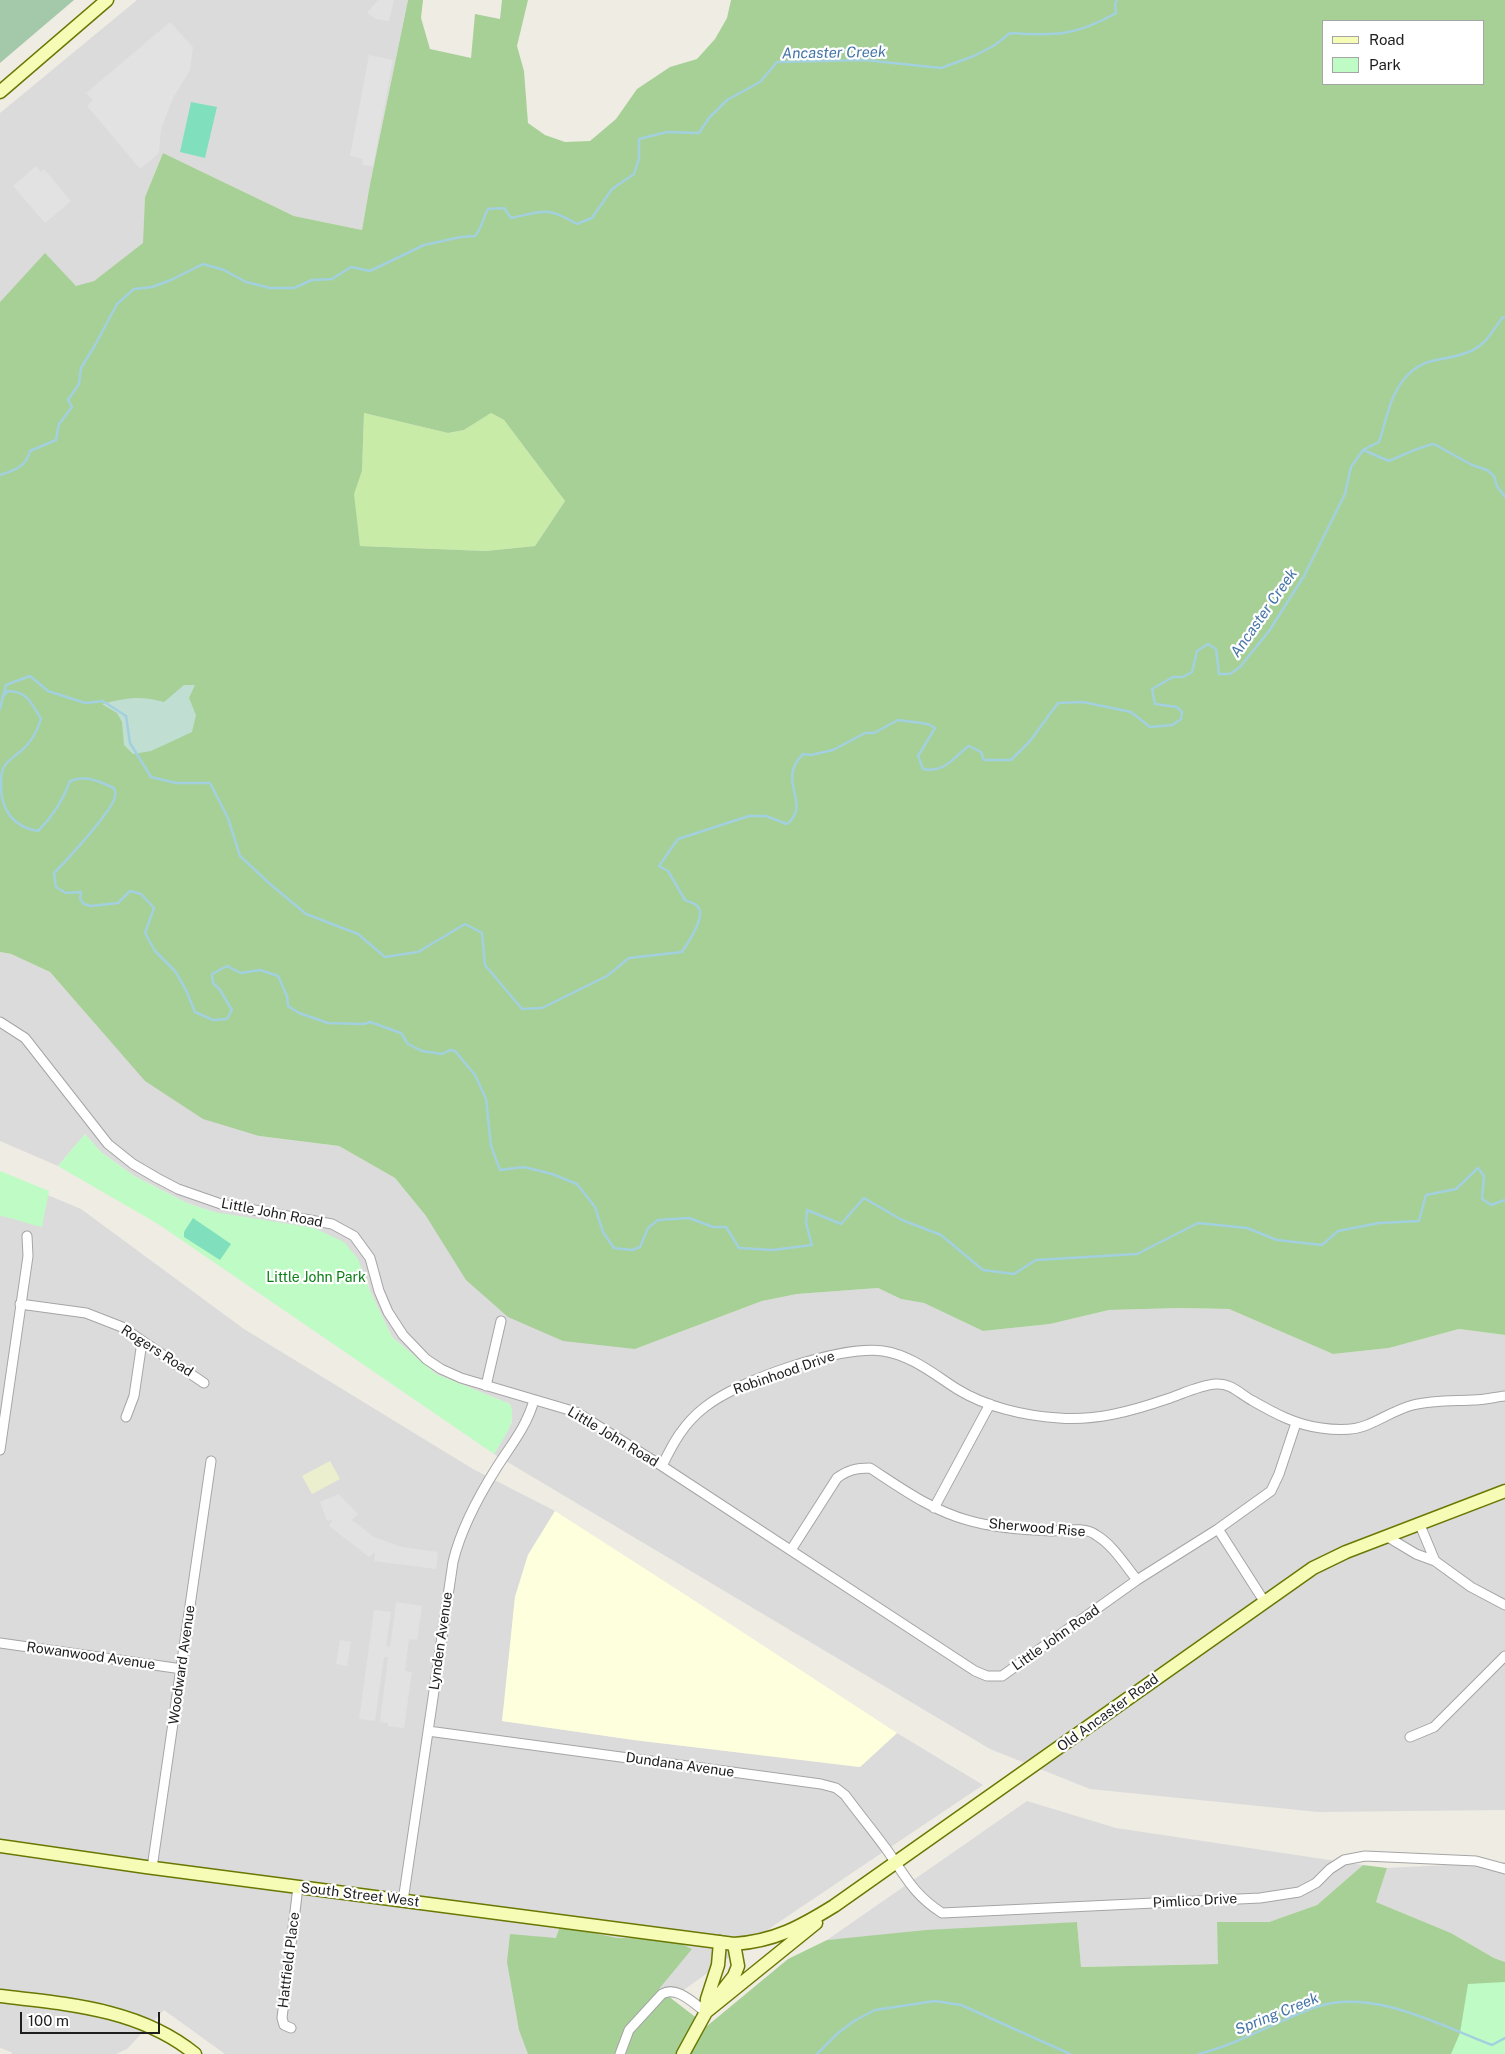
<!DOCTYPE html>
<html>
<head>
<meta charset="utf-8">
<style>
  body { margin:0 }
  #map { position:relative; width:1505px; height:2054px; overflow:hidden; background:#efece4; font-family:"Public Sans",sans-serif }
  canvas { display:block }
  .legend { position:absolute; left:1322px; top:20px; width:162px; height:65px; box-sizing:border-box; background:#fff; border:1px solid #a5a5a5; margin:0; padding:6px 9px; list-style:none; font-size:15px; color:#1e1e1e }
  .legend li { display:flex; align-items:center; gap:10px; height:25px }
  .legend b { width:25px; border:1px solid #a5a5a5 }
  .scale { position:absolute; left:20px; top:2012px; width:140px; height:22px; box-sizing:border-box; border:2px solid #1e1e1e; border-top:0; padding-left:6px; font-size:15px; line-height:18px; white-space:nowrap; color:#1e1e1e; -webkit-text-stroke:4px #fff; paint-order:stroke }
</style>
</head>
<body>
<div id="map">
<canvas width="1505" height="2054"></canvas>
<ul class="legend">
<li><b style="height:6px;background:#f6fbb6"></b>Road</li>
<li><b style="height:14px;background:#bffbc5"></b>Park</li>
</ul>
<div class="scale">100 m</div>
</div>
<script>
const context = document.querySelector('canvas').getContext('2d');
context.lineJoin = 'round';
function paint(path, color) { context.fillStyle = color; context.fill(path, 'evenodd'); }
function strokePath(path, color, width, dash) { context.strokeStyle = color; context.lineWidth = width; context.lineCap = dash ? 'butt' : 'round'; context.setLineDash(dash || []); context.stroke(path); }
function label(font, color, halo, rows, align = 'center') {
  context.font = font + ' "Public Sans",sans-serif'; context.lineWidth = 4.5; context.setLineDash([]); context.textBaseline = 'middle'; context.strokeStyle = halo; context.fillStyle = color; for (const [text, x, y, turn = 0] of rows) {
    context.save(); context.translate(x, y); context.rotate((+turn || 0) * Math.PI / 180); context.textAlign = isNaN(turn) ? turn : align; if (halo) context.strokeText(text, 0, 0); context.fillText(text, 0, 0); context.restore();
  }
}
paint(new Path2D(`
  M137,0H408L370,184L362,230L294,216L163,153L145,197L144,243L94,281L76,287L45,254L0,302V113Z
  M0,952L11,954L50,972L145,1080L259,1136L339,1146L395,1178L426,1216L635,1349L762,1301L797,1294L878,1288L901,1299L924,1303L983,1331L1050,1324L1109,1310L1180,1308L1229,1309L1333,1354L1389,1348L1459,1329L1505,1335V1810L1318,1812L1090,1789L990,1749L494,1454L512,1422L510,1404L436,1374L392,1337L370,1291L367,1278L214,1212L187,1203L134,1176L101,1152L85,1134L58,1166L0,1141Z
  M0,1175L81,1209L244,1329L473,1469L555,1511L528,1555L515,1597L503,1721L634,1740L860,1767L897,1733L983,1785L776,1924L671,1999L646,2054H225L164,2010L127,2049L116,2054H12L11,2052L0,2048Z
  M1027,1801L1116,1828L1363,1865L1317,1905L1269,1922H1217L1219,1964L1081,1967L1077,1922L827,1940Z
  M1505,1862V1962L1494,1958L1451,1933L1376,1902L1387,1868Z`), '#dcdbdb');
paint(new Path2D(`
  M555,1511L678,1590L897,1733L860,1767L634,1740L502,1721L515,1597L528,1555Z`), '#feffdd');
paint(new Path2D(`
  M330,1461L340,1479L312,1494L302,1476Z`), '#ecefce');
paint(new Path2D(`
  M364,413L448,433L464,430L491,413L504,420L565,501L535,546L486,551L360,546L353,494L362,471Z`), '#c8eba8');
paint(new Path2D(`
  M408,0H423L421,18L430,49L471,58L475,14L500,19L502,0H528L517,46L524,71L528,123L545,135L565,142L590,141L616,119L637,89L670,67L697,59L715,39L727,18L731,0H1505V1335L1459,1329L1389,1348L1333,1354L1229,1309L1180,1308L1109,1310L1050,1324L983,1331L924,1303L901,1299L878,1288L797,1294L762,1301L635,1349L563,1341L508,1317L466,1280L426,1216L395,1178L339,1146L259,1136L203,1119L145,1081L50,972L11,954L0,952V302L45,253L76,286L94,281L143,243L145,197L163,153L294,216L362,230L370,184ZM1324,21H1484V84H1324ZM364,413L448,433L464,430L491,413L504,420L565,501L535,546L486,551L360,546L354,494L362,471Z
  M1363,1865L1387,1868L1376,1902L1451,1933L1494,1958L1505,1962V2054H528L519,2030L507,1962L510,1934L556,1938L560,1926L617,1938L671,1939L692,1949L659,1989L707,2026L788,1959L827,1940L926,1930L1077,1922L1081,1967L1218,1964L1217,1922H1269L1317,1905Z`), '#a7d097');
paint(new Path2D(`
  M184,685H195L189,698L196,715L192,732L151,751L133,754L124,745L122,722L117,713L102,704C126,698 139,695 164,702Z`), '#c0ded1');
paint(new Path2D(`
  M0,0H74L0,63Z`), '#a4c9aa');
paint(new Path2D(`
  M85,1134L101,1152L134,1176L187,1203L214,1212L314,1228L344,1242L358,1259L370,1291L392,1337L436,1374L510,1404C518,1422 503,1438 494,1454L158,1224L58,1166Z
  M0,1171L49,1191L42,1227C27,1224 15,1218 0,1216Z
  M1505,1982V2054H1451L1460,2033L1468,1984Z`), '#bffbc5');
paint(new Path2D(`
  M191,102L217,107L205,158L180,152Z
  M193,1218L231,1244L220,1260L184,1237V1232Z`), '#80e0bd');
paint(new Path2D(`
  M378,0H394L389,21L376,19L367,13Z
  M170,22L193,47L190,70L173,98L161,129L159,153L140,169L87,106L93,100L86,93Z
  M369,55L393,60L373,166L362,165L363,159L350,156Z
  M36,166L41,172L44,169L71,201L45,223L13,186Z
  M339,1494L358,1514L352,1520L374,1537L402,1547L438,1552L436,1569L374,1561L375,1552L369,1557L329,1526L332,1520L327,1521L320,1502Z
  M396,1602L422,1606L417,1640L409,1639L405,1671L412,1672L404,1728L388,1726V1723L380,1722L388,1657H384L375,1721L359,1719L374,1610L391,1612L386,1646L390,1647Z
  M340,1640L351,1642L347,1666L336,1664Z`), '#e2e2e2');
strokePath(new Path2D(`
  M1363,450L1389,461C1406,454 1416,448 1434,444L1472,465L1487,470L1494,476L1497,486L1505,497
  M0,475C15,470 26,467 30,451L56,440L59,424L72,407L68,400L79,384L81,368L94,347L117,304L134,289L152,287L171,280L203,264L224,270L246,282L270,288H294L312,280L332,279L351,267L370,271L424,245L461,237L475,236C482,228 483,218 488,209L504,208L511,218C544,211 547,206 577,224L592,218L612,189L634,174L639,159V139L667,132L699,133L709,118L727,100L760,82L777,62L864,60L941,68L974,56L995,45L1010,33C1055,36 1076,36 1116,13L1115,4L1117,0
  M2,697L8,691C27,691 32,704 41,719C37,732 32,742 21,751C15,756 8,760 4,767C1,772 1,779 1,785C1,810 13,827 38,831C53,816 63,801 70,781C88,775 98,781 114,788C115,791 116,793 115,796C115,808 65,862 54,873L56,887L66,893L81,892L80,899L84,904L91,906L118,903L130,891L141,894L154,908L145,933L155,951L175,971L186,990L195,1012L213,1020L227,1019L232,1010L220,990L213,983L212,974L227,966L241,973L260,970L278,976L287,996L288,1006L299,1013L328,1023L364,1024L370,1022L401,1033L408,1044L422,1051L442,1054L450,1050L455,1051L475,1075L486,1099L491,1146L500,1170L524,1167L552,1174L577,1184L595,1207L603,1232L614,1248L632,1250L640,1247L648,1228L658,1220L689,1218L713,1227H726L739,1248L773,1250L812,1245L806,1223L807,1210L841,1224L864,1198L902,1220L941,1235L983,1270L1014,1274L1036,1260L1137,1254L1198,1223L1247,1228L1277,1240L1322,1245L1338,1231L1379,1223L1419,1221L1426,1195L1456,1189L1478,1168L1484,1176L1482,1199L1491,1205L1505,1200
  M0,709L6,685L30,676L48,691L85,703L103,701L126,716L130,743L151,777L176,783H210L228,818L240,856L270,884L306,914L358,934L385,957L418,952L465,924L482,933L485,965L522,1009L542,1008L607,976L629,958L682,952C688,942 709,913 696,905C693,902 688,902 685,900L668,871L659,866L678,839L749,816H766L787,824C813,803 775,782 803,754L811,755L833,750L865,733H874L898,720L928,724L935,728L918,756L923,769C946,773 952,758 969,746L981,752L984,760H1011L1030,741L1058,703L1083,702L1131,712L1150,727L1172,725L1181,719L1182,712L1177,707L1155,704L1152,689L1173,677H1183L1192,672L1197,651L1208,644L1216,649L1219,674H1230L1240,667L1269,631L1304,576L1345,494L1351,467L1363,450L1379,442C1386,421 1390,395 1405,378C1425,354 1446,363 1471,351C1485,345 1493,331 1502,318L1505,317
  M817,2054L838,2033L854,2021L875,2010L935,2001L961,2005L1070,2054
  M1199,2054C1242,2043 1276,2021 1316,2007C1373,1988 1439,2025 1492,2045L1505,2038`), '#a3d0de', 2.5);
const street = new Path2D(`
  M0,1022L25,1038L108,1144L133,1164L157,1178L178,1189L221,1204L332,1224L354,1236L370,1258L379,1291L388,1312L403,1335L426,1359L441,1369L461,1378L576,1412L662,1466L975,1671L987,1676H1002L1137,1580L1218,1529L1271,1491L1279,1474L1296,1423
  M20,1304L86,1313L122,1327L204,1383
  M486,1386L501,1321
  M126,1417L134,1396L142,1342
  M0,1450L28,1256L27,1236
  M662,1466C673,1443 684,1423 705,1407C739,1380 840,1345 883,1351C911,1355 935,1375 957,1389C986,1407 1025,1416 1059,1418C1096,1421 1132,1411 1167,1399C1182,1394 1200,1385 1216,1384C1231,1383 1240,1394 1253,1401C1274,1413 1296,1425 1321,1428C1335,1430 1353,1431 1367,1425C1382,1419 1397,1409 1413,1405C1433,1400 1453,1401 1473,1400C1484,1400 1495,1397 1505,1396
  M934,1508L990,1404
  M1420,1525L1435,1561
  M1218,1529L1264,1601
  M1386,1536L1416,1554L1435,1561L1471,1587L1505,1605
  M791,1550L837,1478C848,1470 856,1468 870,1468C901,1488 931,1510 967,1520C994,1528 1024,1530 1051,1531C1065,1531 1084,1526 1096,1535C1113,1545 1125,1565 1137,1580
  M0,1643L182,1669
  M428,1731L821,1784L836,1788L845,1795C859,1814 874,1832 887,1850C906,1877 913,1894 942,1913L1260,1898L1299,1892L1316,1883L1330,1869L1344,1860L1365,1856L1476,1861L1505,1869
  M1410,1737L1434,1727L1505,1656
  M152,1868L211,1461
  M403,1901L453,1562C461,1528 478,1497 497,1467C511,1445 527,1426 534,1400
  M291,2028L284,2025L282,2018L298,1887
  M620,2054L629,2030L662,1994C677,1985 694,2004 706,2012`);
const secondary = new Path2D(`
  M0,92L107,0
  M0,1846L146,1867L734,1944C775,1941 800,1927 834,1906L1313,1568L1346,1552L1505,1491
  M0,1996C68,2004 140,2009 195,2054
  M706,2010L707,1999L718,1965L720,1942
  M706,2012L816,1923
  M683,2054L706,2012L734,1976L738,1966L734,1944`);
strokePath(street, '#a5a5a5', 11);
strokePath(secondary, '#697802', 15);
strokePath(street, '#fff', 9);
strokePath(secondary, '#f6fbb6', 12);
label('14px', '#1e1e1e', '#fff', [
  ["Little John Road",272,1213,11],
  ["Rogers Road",157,1351,33],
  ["Robinhood Drive",784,1373,-19],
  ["Little John Road",613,1437,31],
  ["Sherwood Rise",1037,1528,5],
  ["Little John Road",1056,1638,-35],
  ["Lynden Avenue",441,1641,-82],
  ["Rowanwood Avenue",91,1656,8],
  ["Woodward Avenue",182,1665,-82],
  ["Old Ancaster Road",1108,1713,-36],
  ["Dundana Avenue",680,1765,8],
  ["South Street West",360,1895,7],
  ["Pimlico Drive",1195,1901,-3],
  ["Hattfield Place",289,1960,-83]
]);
label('14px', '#097f15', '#fff', [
  ["Little John Park",316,1278]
]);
label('italic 15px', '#4575a8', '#fff', [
  ["Ancaster Creek",834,53,-1],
  ["Ancaster Creek",1264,613,-55],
  ["Spring Creek",1277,2014,-22]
]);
</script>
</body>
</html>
